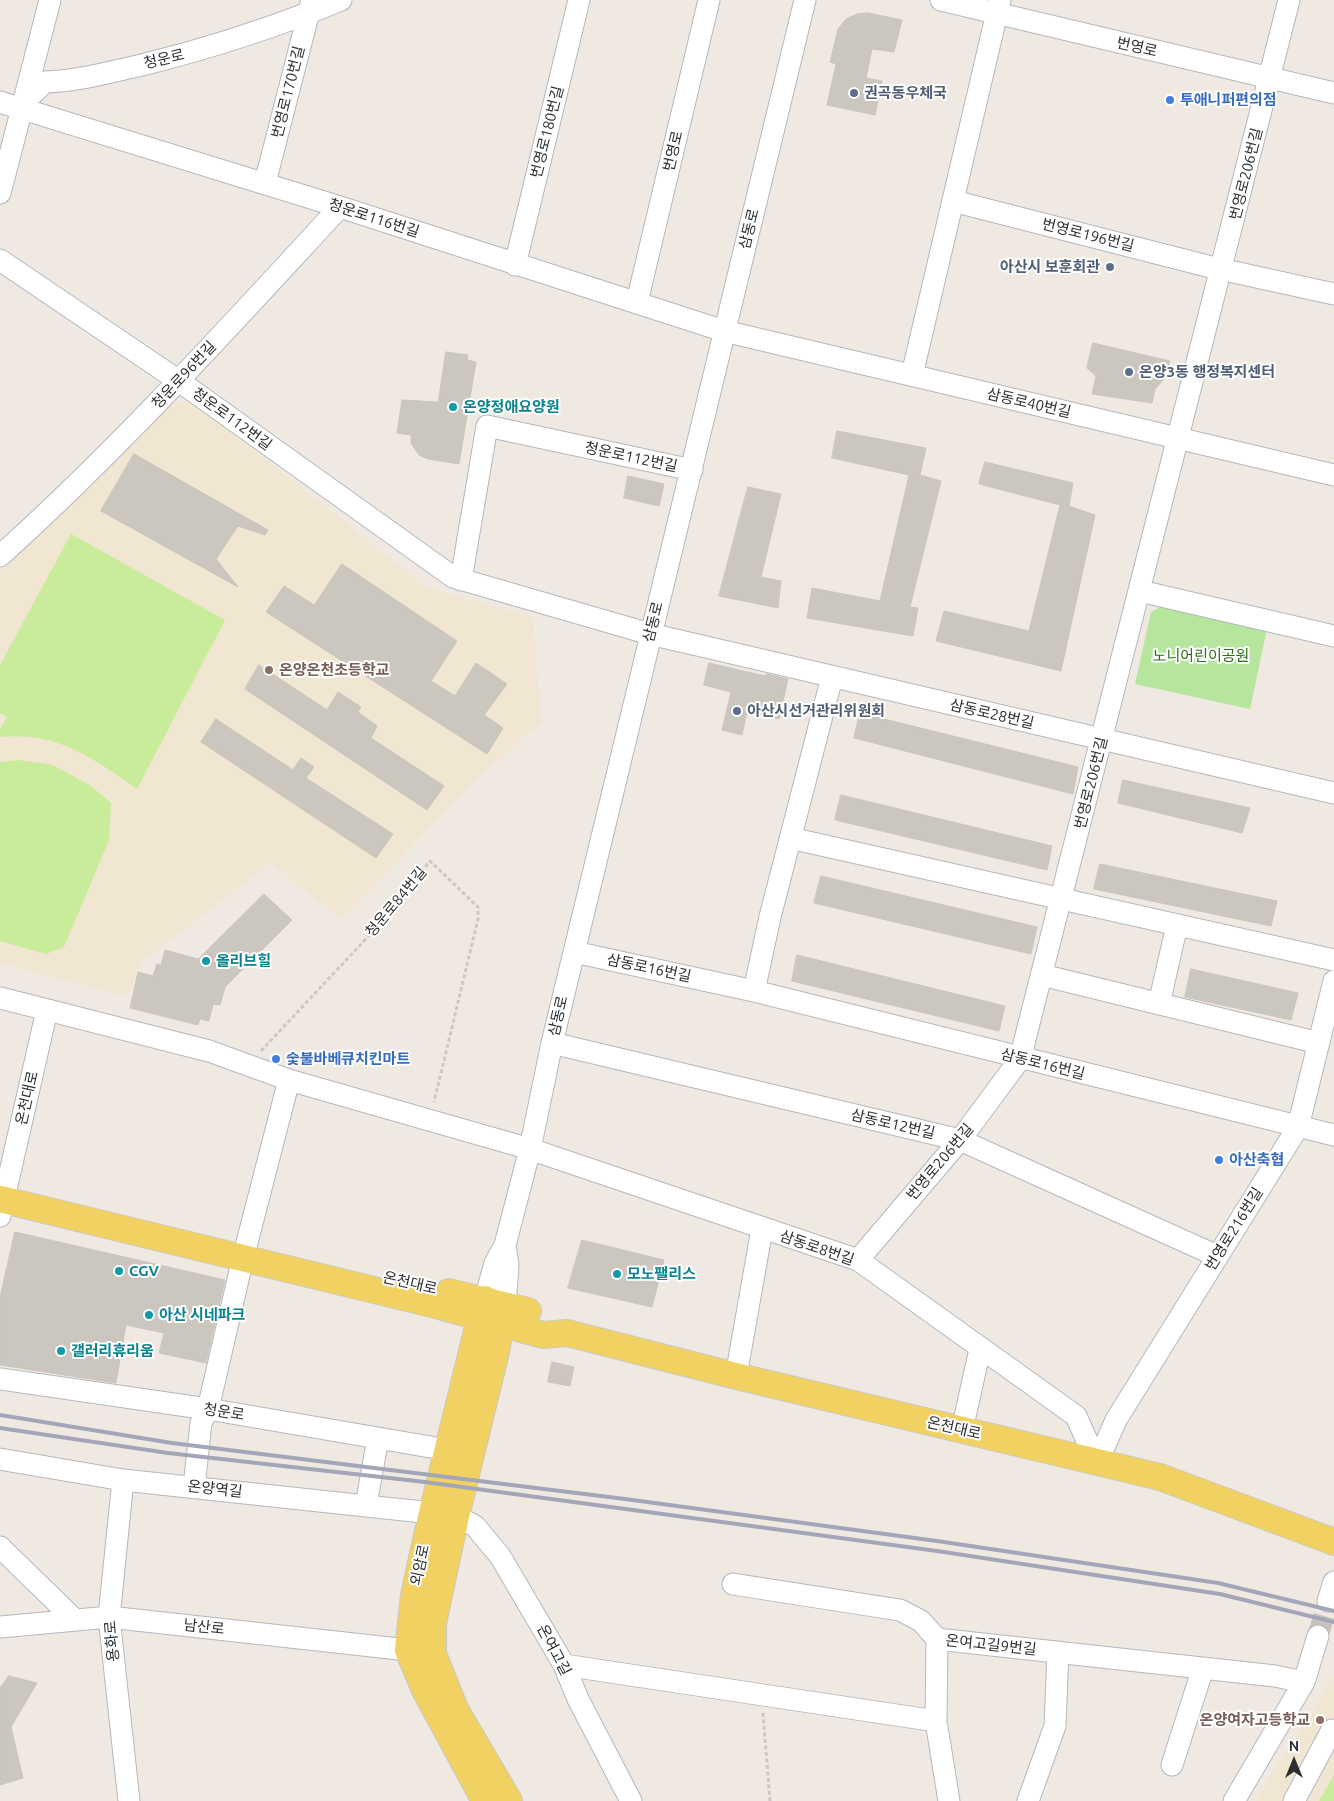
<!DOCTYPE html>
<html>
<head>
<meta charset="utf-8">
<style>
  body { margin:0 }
  #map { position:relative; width:1334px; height:1801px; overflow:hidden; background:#efe9e1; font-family:Ubuntu,sans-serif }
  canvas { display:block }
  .north { position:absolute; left:1269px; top:1736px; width:50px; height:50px; -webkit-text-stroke:4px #fff; paint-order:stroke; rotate:0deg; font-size:14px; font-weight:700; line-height:20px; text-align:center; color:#2e2e2e }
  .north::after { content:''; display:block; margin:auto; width:18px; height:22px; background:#2e2e2e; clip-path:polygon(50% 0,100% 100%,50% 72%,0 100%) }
</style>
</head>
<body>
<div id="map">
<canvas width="1334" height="1801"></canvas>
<div class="north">N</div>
</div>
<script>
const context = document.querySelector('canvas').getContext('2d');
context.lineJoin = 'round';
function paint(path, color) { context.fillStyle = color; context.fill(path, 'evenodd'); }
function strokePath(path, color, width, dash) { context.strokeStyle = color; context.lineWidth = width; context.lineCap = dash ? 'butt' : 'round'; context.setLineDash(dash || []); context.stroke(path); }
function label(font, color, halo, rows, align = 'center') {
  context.font = font + ' Ubuntu,"Noto Sans KR",sans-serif'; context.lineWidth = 4; context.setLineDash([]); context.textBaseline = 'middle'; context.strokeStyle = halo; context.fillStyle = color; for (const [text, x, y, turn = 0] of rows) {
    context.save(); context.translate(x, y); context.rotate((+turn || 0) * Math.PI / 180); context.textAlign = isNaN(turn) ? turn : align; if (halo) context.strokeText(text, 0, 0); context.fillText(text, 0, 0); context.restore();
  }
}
paint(new Path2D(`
  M191,400L426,587L533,618L541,722L481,775L341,919L271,863L142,961L130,992L122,995L0,963V572L171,403Z
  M1334,1677V1801H1257L1278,1763Z`), '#f0e6d1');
paint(new Path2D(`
  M1162,606L1267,629L1250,709L1135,684L1151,612Z`), '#b6e59e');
paint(new Path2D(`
  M71,534L225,620L137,789C91,757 58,732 0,737V729L7,717L0,713V665Z
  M19,760L53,765L91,786L111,803L109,840L64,947L46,954L0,941V762Z
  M1334,1775V1801H1319Z`), '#c9ec9a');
const building = new Path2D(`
  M868,13L902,20L894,52L872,49L866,78L882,81L875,115L827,105L836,64L830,62L838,29L846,19L857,14Z
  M1093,343L1170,361L1165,378L1155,389L1152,403L1092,394L1096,376L1087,368Z
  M446,352L468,355L467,360L476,362L459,464L428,459L419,455L411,443V435L397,433L402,400L438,402Z
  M837,431L926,448L920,475L941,481L910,607L918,608L913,636L807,618L812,588L880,601L909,475L832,458Z
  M134,454L268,530L265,535L238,526L216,559L238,587L101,511Z
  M985,462L1073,483L1069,506L1095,515L1061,671L936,641L944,611L1029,631L1060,505L979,484Z
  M628,476L664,484L659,506L624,498Z
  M748,487L781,494L761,577L781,581L778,608L719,596Z
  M342,564L457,641L431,681L455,696L476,663L507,684L484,715L503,728L487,754L266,612L284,586L314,605Z
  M709,663L765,676L766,674L788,679L779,719L747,712L742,735L722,730L731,692L704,685Z
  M259,665L327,710L338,692L361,707L358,712L377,726L371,738L444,786L427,810L245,689Z
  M860,713L1078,767L1073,794L854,738Z
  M216,719L293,770L301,758L314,767L306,778L393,834L376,858L201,742Z
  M1123,780L1250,808L1242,833L1118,803Z
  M841,795L1052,846L1047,870L835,820Z
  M1100,864L1277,901L1271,926L1094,889Z
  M821,876L1037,927L1031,954L814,903Z
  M264,894L292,920L225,987L220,1005L213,1004L209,1021L200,1019L198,1025L130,1008L138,972L153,976L157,964L161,965L165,950L198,959Z
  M797,955L1005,1006L999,1031L792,981Z
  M1191,969L1298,993L1291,1020L1185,997Z
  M15,1232L225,1280L206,1363L159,1353L164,1333L126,1325L116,1383L0,1365V1298Z
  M582,1240L664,1260L652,1307L568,1288Z
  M552,1362L574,1367L570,1386L548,1382Z
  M9,1676L37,1683L11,1727L23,1778L0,1785V1688Z`);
paint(building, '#cbc7bf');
strokePath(building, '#cbc5ba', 1);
strokePath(new Path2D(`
  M1318,1636L1328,1601`), '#c8c4bd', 21, [21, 11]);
const minor = new Path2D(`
  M941,0L1334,93
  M0,102L340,207L724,331L1334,475
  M23,103L45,82C78,81 109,72 142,65C210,48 276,27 341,0
  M265,183L311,4
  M0,193L50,0
  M953,201L1211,267L1334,294
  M0,260L179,381L453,577L650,634L1334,793
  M515,265L579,0
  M637,302L709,0
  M912,375L1000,0
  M0,556C121,447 230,326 340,207
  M461,580L487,426L692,470
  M1140,591L1334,636
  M790,838L1334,960
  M574,952L754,991L1334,1135
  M1042,975L1319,1043
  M754,991L770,917L832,677
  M0,998L209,1051L289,1080L530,1149L858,1260L1076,1416L1097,1463
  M1159,1004L1177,925
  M552,1043L960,1140L1217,1256
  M0,1216L47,1010
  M858,1260L960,1140L1020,1059L1289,0
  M485,1299L495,1263L505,1245L530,1149L552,1043L805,0
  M505,1305L508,1265L505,1245
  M736,1376L762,1229
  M0,1379L208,1409L448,1450
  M962,1430L980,1349
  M0,1459L123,1480L432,1513
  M1097,1463L1116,1420L1298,1127L1334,981
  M123,1480L109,1617L129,1801
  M194,1487L201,1423L208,1409L243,1258L289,1080
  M366,1505L378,1438
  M456,1516L475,1526L500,1556L564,1665L578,1699L631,1801
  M0,1547L75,1620
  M733,1584L900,1610L921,1621L937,1639
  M1328,1601L1334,1582
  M0,1627L109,1617L408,1650
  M564,1665L936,1721L937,1639L1275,1676L1304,1682
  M936,1721L949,1801
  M1172,1765L1203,1668
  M1028,1801L1055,1726L1058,1652
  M1234,1801L1304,1682L1318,1636
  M1294,1801L1332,1730`);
const major = new Path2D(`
  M0,1199L436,1305L543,1335L567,1333L736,1376L1160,1477L1334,1542
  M449,1292L528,1311
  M485,1299L432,1513L414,1595L408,1650L425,1690L485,1801
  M504,1306L496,1352L456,1516L433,1623V1654L455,1709L509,1801`);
strokePath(minor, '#b4b7c1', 23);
strokePath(major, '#c9c9c9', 28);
strokePath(new Path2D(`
  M261,1051L363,942L430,861L478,907V919L434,1102
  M763,1713L770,1801`), '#c9c9c9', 3, [4, 2.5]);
strokePath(minor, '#fff', 21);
strokePath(major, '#f2d163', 26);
strokePath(new Path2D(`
  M0,1415L172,1443L625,1499L937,1541L1218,1583L1334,1611
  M0,1428L168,1453L425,1482L937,1551L1220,1594L1334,1622`), '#a3a6b8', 4);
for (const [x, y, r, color] of [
  [854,93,5,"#5c6f8a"],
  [1170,100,5,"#3f7fe0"],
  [1110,267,5,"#5c6f8a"],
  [1129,372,5,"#5c6f8a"],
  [453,407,5,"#0f9aa8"],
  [269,670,5,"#8d6e63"],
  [737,711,5,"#5c6f8a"],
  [206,961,5,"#0f9aa8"],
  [276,1059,5,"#3f7fe0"],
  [1219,1160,5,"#3f7fe0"],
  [119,1271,5,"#0f9aa8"],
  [617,1274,5,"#0f9aa8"],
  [149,1315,5,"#0f9aa8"],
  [61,1351,5,"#0f9aa8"],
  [1320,1720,5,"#8d6e63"]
]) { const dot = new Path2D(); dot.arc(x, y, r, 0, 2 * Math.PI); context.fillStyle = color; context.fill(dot); strokePath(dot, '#fff', 2); }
label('15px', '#2e2e2e', '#fff', [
  ["번영로",1137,47,13],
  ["청운로",164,59,-13],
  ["번영로170번길",288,92,-76],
  ["번영로180번길",547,132,-76],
  ["번영로",673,151,-77],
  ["번영로206번길",1246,174,-76],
  ["청운로116번길",374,218,18],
  ["삼동로",749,229,-76],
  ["번영로196번길",1088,235,14],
  ["청운로96번길",184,375,-47],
  ["삼동로40번길",1029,403,13],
  ["청운로112번길",232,419,36],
  ["청운로112번길",631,457,12],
  ["삼동로",653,622,-76],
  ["삼동로28번길",992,714,13],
  ["번영로206번길",1091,783,-76],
  ["청운로84번길",396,902,-50],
  ["삼동로16번길",649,968,12],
  ["삼동로",558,1016,-77],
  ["삼동로16번길",1043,1064,14],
  ["온천대로",27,1098,-77],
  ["삼동로12번길",893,1124,13],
  ["번영로206번길",940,1162,-50],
  ["번영로216번길",1234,1229,-58],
  ["삼동로8번길",817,1248,19],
  ["온천대로",410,1283,13],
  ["청운로",224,1412,9],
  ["온천대로",954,1428,13],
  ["온양역길",215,1489,6],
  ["외암로",420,1565,-78],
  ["남산로",204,1627,6],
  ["용화로",112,1641,-95],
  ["온여고길9번길",991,1645,6],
  ["온여고길",554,1650,62]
]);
label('bold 15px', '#4e5e75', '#fff', [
  ["권곡동우체국",864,93],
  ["아산시 보훈회관",1100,267,"right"],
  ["온양3동 행정복지센터",1139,372],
  ["아산시선거관리위원회",747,711]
], 'left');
label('bold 15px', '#366cbe', '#fff', [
  ["투애니퍼편의점",1180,100],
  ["숯불바베큐치킨마트",286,1059],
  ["아산축협",1229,1160]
], 'left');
label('bold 15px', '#0d838f', '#fff', [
  ["온양정애요양원",463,407],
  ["올리브힐",216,961],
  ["CGV",129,1271],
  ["모노팰리스",627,1274],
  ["아산 시네파크",159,1315],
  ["갤러리휴리움",71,1351]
], 'left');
label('15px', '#2c6e1b', '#fff', [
  ["노니어린이공원",1201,656]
]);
label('bold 15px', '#785e54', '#fff', [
  ["온양온천초등학교",279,670],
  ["온양여자고등학교",1310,1720,"right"]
], 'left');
</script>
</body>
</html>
